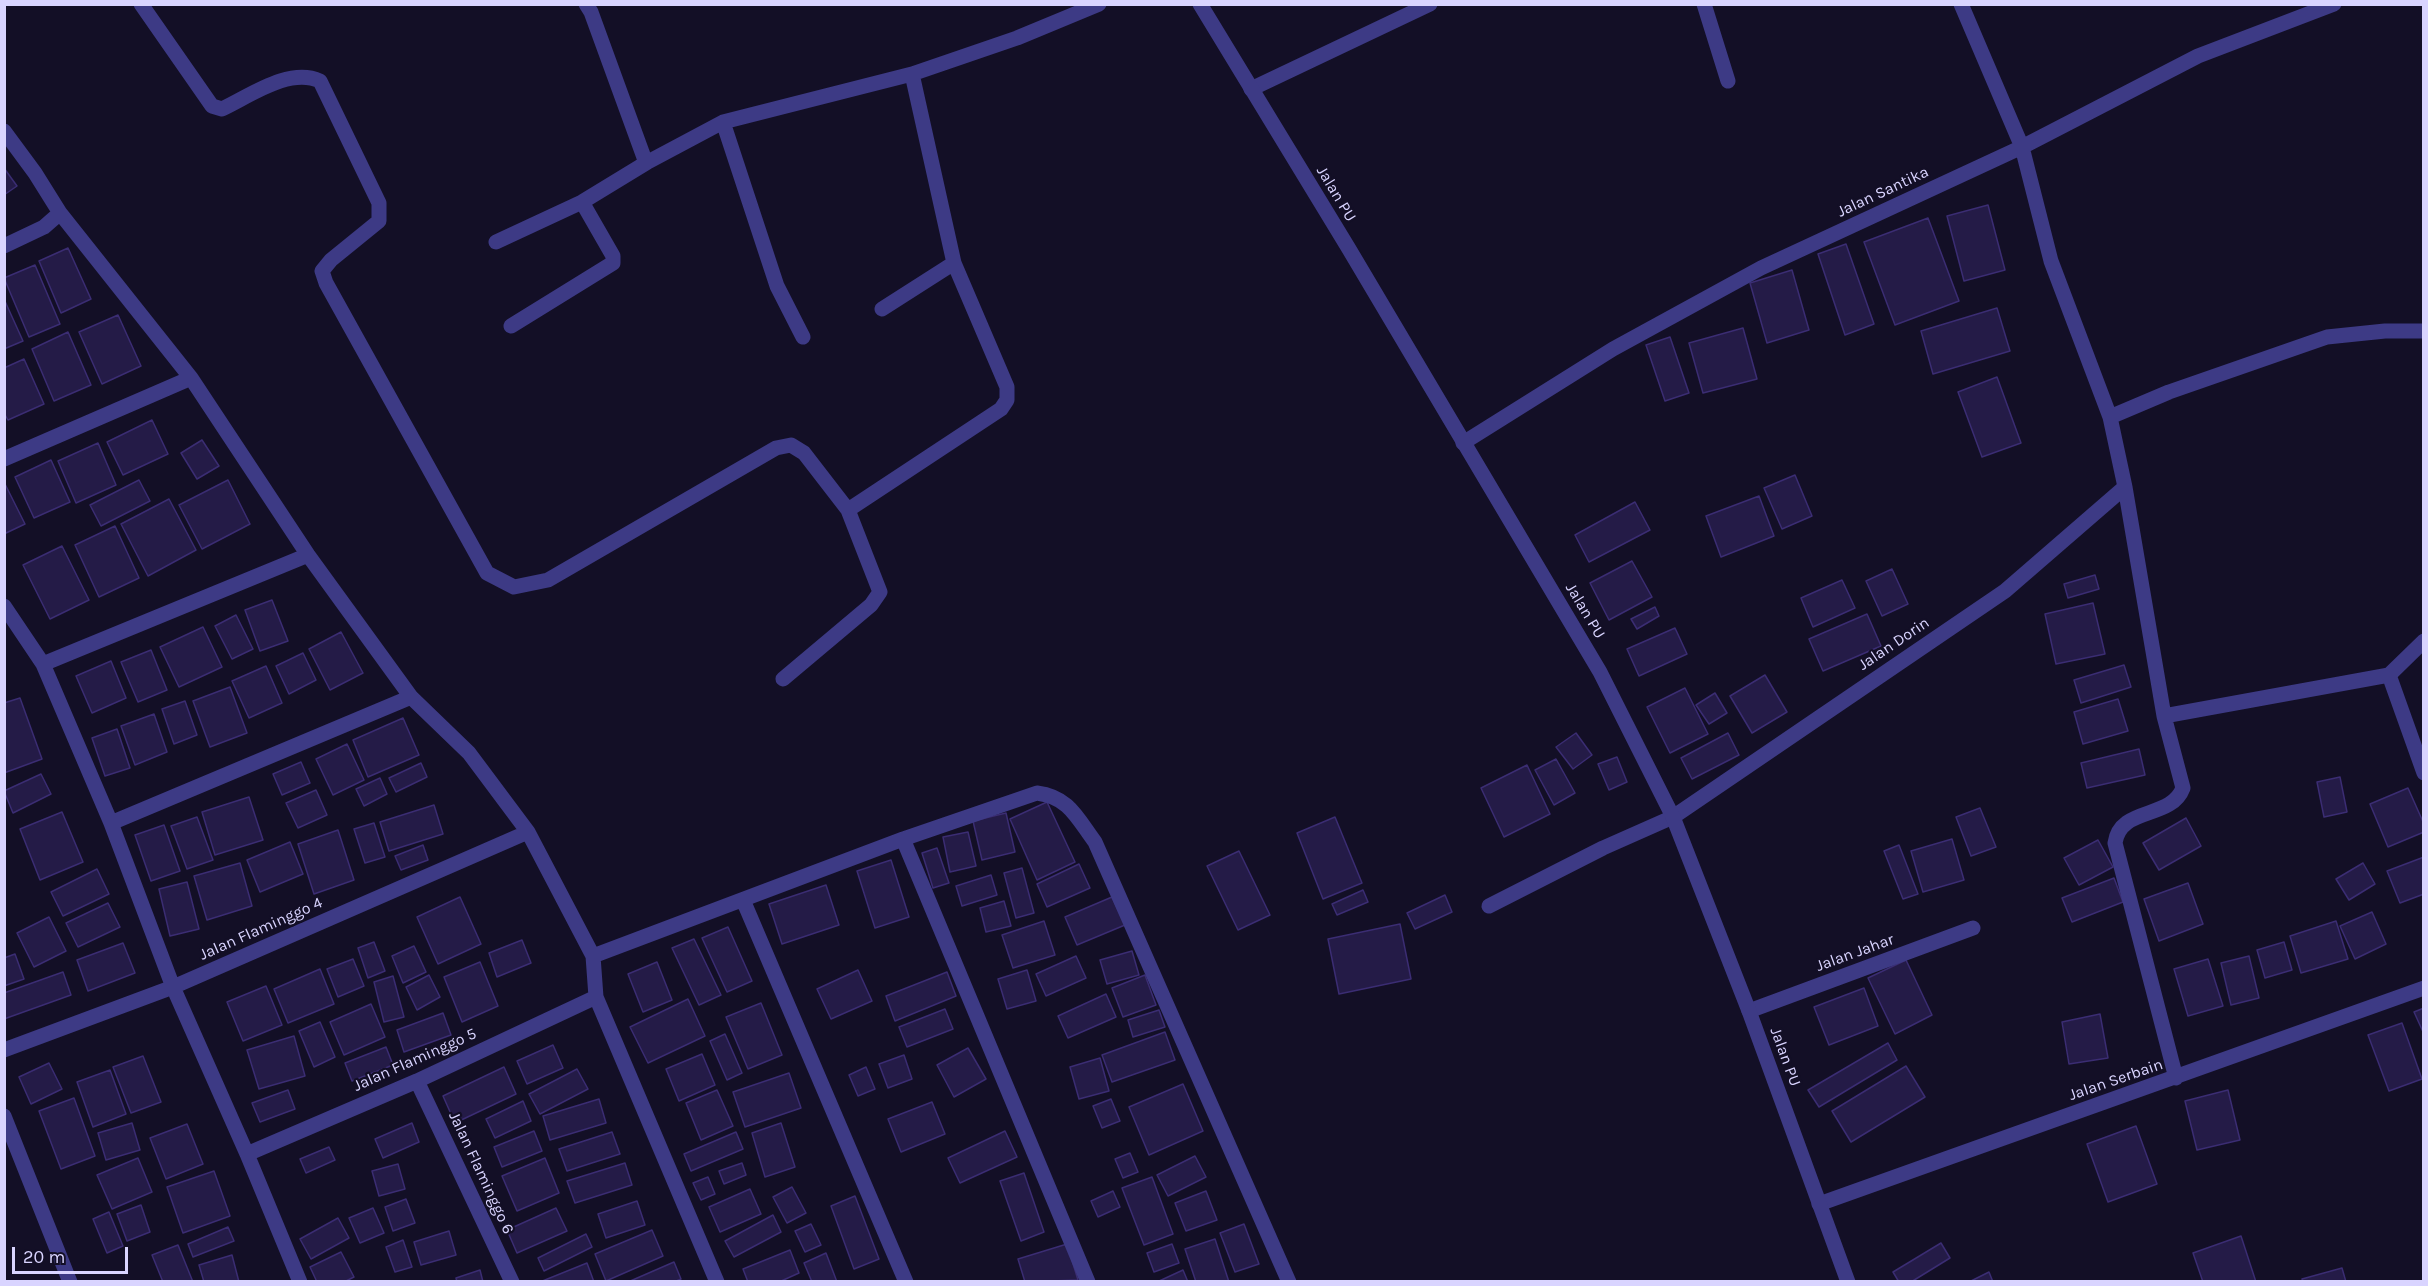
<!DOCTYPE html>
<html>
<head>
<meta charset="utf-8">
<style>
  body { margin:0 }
  #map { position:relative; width:2428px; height:1286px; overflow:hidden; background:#130f26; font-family:Karla,sans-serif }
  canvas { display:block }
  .frame { position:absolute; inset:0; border:6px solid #d9d4ff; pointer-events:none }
  .scale { position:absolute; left:12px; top:1247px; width:116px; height:27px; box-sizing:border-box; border:3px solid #d9d4ff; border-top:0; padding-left:8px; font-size:18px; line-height:21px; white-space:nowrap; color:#d9d4ff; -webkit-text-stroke:4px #130f26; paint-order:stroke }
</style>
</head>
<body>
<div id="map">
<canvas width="2428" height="1286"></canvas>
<div class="frame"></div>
<div class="scale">20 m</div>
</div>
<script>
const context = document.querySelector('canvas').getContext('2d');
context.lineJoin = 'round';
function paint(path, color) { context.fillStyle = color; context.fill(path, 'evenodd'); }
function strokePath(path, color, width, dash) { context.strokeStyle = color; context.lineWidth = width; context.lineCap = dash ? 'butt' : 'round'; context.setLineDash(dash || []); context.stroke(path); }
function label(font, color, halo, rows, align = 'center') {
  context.font = font + ' Karla,sans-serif'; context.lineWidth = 4.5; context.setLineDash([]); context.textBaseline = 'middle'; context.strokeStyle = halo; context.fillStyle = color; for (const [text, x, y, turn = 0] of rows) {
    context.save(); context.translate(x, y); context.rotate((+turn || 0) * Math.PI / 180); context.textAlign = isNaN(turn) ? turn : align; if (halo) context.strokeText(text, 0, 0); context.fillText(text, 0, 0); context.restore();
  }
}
const building = new Path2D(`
  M4,168L17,186L4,195Z
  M1988,205L2005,270L1964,281L1947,216Z
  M1928,218L1959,301L1895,325L1864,242Z
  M1846,244L1874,324L1845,335L1818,254Z
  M68,248L91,299L61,313L39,261Z
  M35,265L60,324L29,337L4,278Z
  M1792,270L1809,330L1767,343L1750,283Z
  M4,299L23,341L4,349Z
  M1997,308L2010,351L1933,374L1921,331Z
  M118,315L141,366L102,384L79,332Z
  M1743,328L1757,379L1703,393L1689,343Z
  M68,332L91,385L54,401L32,349Z
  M1670,337L1689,393L1665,401L1646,345Z
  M24,359L44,404L8,420L4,413V368Z
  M1997,377L2021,443L1982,457L1958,392Z
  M152,420L168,454L123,475L107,442Z
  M202,440L219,466L197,479L181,453Z
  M98,443L116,485L76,503L58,461Z
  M51,460L70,502L34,518L15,477Z
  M1795,475L1812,516L1782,529L1764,488Z
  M139,480L150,501L101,526L90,505Z
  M228,480L250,524L202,549L179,505Z
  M4,482L25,524L4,534Z
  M1759,496L1774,536L1721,557L1706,516Z
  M169,499L196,550L148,576L121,524Z
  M1635,502L1650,530L1589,562L1575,535Z
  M115,526L139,578L99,597L75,545Z
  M62,546L89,600L50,619L23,565Z
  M1632,561L1652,597L1609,620L1590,583Z
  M1892,569L1908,604L1882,616L1866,581Z
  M2095,575L2099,589L2068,598L2064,584Z
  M1842,580L1855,608L1813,627L1801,598Z
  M272,600L288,641L260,651L245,610Z
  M2093,603L2105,654L2056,664L2045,614Z
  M1655,607L1659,616L1637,629L1631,619Z
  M1867,614L1881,646L1823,671L1809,639Z
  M236,615L253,649L232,659L215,626Z
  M203,627L222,667L179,687L160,647Z
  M1675,628L1687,654L1639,676L1627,649Z
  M341,632L363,673L330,690L309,649Z
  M151,650L167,690L138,702L121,662Z
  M303,653L316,680L289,694L276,666Z
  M111,661L126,698L92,713L76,676Z
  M2124,665L2131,687L2081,703L2074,680Z
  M266,666L282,703L249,718L232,681Z
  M1765,675L1787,712L1752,733L1730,696Z
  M230,687L247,733L210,747L193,701Z
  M1685,688L1708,734L1670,753L1647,707Z
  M1715,693L1727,713L1709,724L1696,705Z
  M20,698L42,759L4,773V703Z
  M2118,699L2128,731L2083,744L2074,712Z
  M185,701L197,735L174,744L162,709Z
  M154,714L167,752L135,765L121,726Z
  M403,718L419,755L368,777L353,740Z
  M117,729L130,768L105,776L92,738Z
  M1576,733L1592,755L1573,769L1556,747Z
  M1728,733L1739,755L1692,779L1681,758Z
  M347,744L364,780L333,795L316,759Z
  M2139,749L2145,775L2087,788L2081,763Z
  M1617,757L1627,782L1609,790L1598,764Z
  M1556,759L1575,793L1554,805L1535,770Z
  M301,762L310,783L282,795L273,774Z
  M421,763L427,777L396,792L389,778Z
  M1527,765L1550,814L1504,837L1481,788Z
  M41,774L51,794L13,813L4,791Z
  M2340,777L2347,812L2324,817L2317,782Z
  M380,778L387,794L364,806L356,789Z
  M2408,788L2424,824V832L2388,847L2370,804Z
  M316,790L327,815L298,828L286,803Z
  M249,797L263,840L215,855L202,812Z
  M1047,802L1075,862L1037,880L1010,819Z
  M434,805L443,834L389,851L380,822Z
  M1980,808L1996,847L1971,856L1956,817Z
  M62,812L83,862L40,880L20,829Z
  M1006,813L1015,852L982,860L973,821Z
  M197,817L213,860L187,869L171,826Z
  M1335,817L1362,883L1323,899L1297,833Z
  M2186,818L2201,846L2159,870L2143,843Z
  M374,823L385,857L365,863L354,829Z
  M164,825L180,871L151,881L135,835Z
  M338,830L354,880L314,894L298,844Z
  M968,832L976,866L950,872L943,837Z
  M1952,839L1964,880L1923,892L1911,851Z
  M2098,840L2113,867L2079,885L2064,858Z
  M290,842L303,874L260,892L247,860Z
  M423,845L428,860L401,870L395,856Z
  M1899,845L1918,894L1903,899L1884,851Z
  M937,848L949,883L933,888L922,853Z
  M1239,851L1270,915L1238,930L1207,866Z
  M2424,857V894L2400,903L2387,871Z
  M891,860L909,917L875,928L857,871Z
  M240,863L252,906L207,920L194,876Z
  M2363,863L2375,884L2349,900L2336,879Z
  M1079,864L1090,888L1047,907L1037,884Z
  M1022,868L1034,913L1016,918L1004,873Z
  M97,869L109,894L63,916L51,892Z
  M991,875L997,895L962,906L956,886Z
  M2114,878L2123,902L2072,922L2062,898Z
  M187,882L199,929L170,936L159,889Z
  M2188,883L2203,924L2159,941L2144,899Z
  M826,885L839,925L782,944L769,904Z
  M1363,890L1368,902L1337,915L1332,904Z
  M1445,895L1452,912L1415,929L1407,913Z
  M460,897L481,944L438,964L417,917Z
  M1112,897L1125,925L1077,945L1065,917Z
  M1004,901L1011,926L986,932L980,908Z
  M108,903L120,927L78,947L66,923Z
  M2372,912L2386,944L2355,959L2340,926Z
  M49,917L66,951L34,967L17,933Z
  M1044,921L1055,955L1013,968L1002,935Z
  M2336,921L2348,959L2301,973L2290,936Z
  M1400,924L1411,979L1339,994L1328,939Z
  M728,927L752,981L727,992L702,938Z
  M694,939L721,995L699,1005L672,948Z
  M522,940L531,963L497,977L489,953Z
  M374,942L385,971L368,978L358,948Z
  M2284,942L2292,970L2265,978L2257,950Z
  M123,943L135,973L88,991L77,960Z
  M414,946L426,972L403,983L392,956Z
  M1132,951L1139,975L1107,984L1100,960Z
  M15,954L24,979L4,986V958Z
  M1076,956L1086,978L1046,996L1036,974Z
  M2249,956L2259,998L2231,1005L2221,963Z
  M353,959L364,986L338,997L327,969Z
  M2208,959L2223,1006L2188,1016L2174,969Z
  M1906,960L1932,1015L1895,1034L1868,978Z
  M480,962L498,1006L462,1022L444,977Z
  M657,962L672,1000L643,1012L628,974Z
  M320,969L334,1004L288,1023L274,989Z
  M858,970L872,1001L831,1019L817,989Z
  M1027,970L1036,1001L1007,1009L998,979Z
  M63,972L71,995L4,1019V993Z
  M947,972L956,996L895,1021L886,996Z
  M429,975L440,997L417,1010L406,987Z
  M1145,975L1156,1005L1123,1017L1112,988Z
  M393,976L404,1017L384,1022L374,982Z
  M266,986L282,1025L243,1041L227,1002Z
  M1864,988L1878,1026L1829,1045L1814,1007Z
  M1106,994L1116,1017L1068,1038L1058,1016Z
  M688,999L705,1036L648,1063L630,1027Z
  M761,1003L782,1055L748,1069L726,1017Z
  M371,1004L385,1037L344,1055L330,1022Z
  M2424,1008V1034L2414,1012Z
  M945,1009L953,1029L907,1047L899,1027Z
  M1159,1010L1165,1027L1133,1037L1128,1020Z
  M443,1013L451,1035L404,1052L397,1030Z
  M2100,1014L2108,1058L2069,1064L2062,1022Z
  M320,1022L335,1057L314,1067L299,1031Z
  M2402,1023L2422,1079L2389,1091L2368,1035Z
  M1165,1032L1175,1060L1112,1082L1102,1055Z
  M725,1034L742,1073L727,1080L710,1041Z
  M294,1036L305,1076L259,1089L247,1050Z
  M1888,1043L1897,1060L1819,1107L1808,1090Z
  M553,1045L563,1068L527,1084L517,1061Z
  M386,1047L393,1065L352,1081L345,1063Z
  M968,1048L986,1079L954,1097L937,1065Z
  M702,1054L715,1085L679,1101L666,1069Z
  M904,1055L912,1079L888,1088L879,1064Z
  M143,1056L161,1102L131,1113L113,1067Z
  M1100,1058L1109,1091L1079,1099L1070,1067Z
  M49,1063L62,1089L31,1104L19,1077Z
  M1906,1066L1925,1097L1851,1142L1832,1111Z
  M504,1067L516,1094L455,1123L443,1096Z
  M866,1067L875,1089L858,1096L849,1075Z
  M577,1069L588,1089L540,1114L529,1094Z
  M110,1070L126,1114L93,1127L77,1082Z
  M789,1073L801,1108L745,1127L733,1092Z
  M1183,1084L1203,1131L1149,1155L1129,1107Z
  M288,1090L295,1109L260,1122L252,1103Z
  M717,1090L733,1126L701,1140L686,1103Z
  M2228,1090L2240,1140L2197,1150L2185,1101Z
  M74,1098L95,1156L61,1169L39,1111Z
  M599,1099L606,1123L550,1140L543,1116Z
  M1111,1099L1120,1121L1102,1128L1093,1106Z
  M523,1101L531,1121L495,1138L486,1119Z
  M932,1102L945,1134L901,1152L888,1119Z
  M132,1123L140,1150L106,1160L98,1133Z
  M412,1123L419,1142L383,1158L375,1139Z
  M781,1123L795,1167L765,1177L752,1133Z
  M187,1124L203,1164L166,1179L150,1138Z
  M2136,1126L2157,1184L2108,1202L2087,1144Z
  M534,1131L542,1151L502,1167L494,1147Z
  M1005,1131L1017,1157L960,1183L948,1158Z
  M612,1132L620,1154L567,1171L559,1149Z
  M736,1132L743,1149L691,1171L684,1154Z
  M329,1147L335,1160L306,1173L300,1159Z
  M1130,1153L1138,1172L1123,1178L1115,1159Z
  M1195,1156L1206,1177L1168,1196L1157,1175Z
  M138,1158L152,1192L112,1209L97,1175Z
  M545,1158L559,1193L517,1211L502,1176Z
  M625,1163L632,1185L575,1203L567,1181Z
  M742,1163L746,1175L724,1184L719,1171Z
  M398,1164L405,1189L379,1196L372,1171Z
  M214,1171L230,1216L183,1233L167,1187Z
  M1024,1173L1044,1232L1021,1241L1000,1181Z
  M708,1177L715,1194L701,1200L693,1183Z
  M1152,1177L1173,1234L1144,1245L1122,1188Z
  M792,1187L806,1213L787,1223L773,1197Z
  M750,1189L761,1214L720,1232L709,1207Z
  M1113,1191L1120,1207L1098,1217L1091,1201Z
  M1206,1191L1217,1220L1186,1231L1175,1203Z
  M855,1196L879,1259L854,1269L831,1206Z
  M406,1199L415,1223L393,1231L385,1207Z
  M637,1201L645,1225L606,1238L598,1214Z
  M141,1205L150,1232L127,1241L117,1214Z
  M373,1208L384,1233L360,1243L349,1218Z
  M556,1208L567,1231L517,1253L507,1230Z
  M109,1212L123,1246L107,1253L93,1219Z
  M773,1215L781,1232L734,1257L725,1241Z
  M338,1218L349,1238L311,1259L300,1239Z
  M811,1224L821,1245L805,1252L795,1231Z
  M1244,1224L1259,1264L1235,1272L1220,1233Z
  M228,1227L234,1241L193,1257L188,1244Z
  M652,1230L663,1256L606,1281L595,1254Z
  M449,1231L456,1255L421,1265L414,1242Z
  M586,1234L592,1247L544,1271L538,1258Z
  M2241,1236L2256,1282H2203L2193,1253Z
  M1215,1239L1229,1282H1196L1185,1249Z
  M403,1240L412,1267L395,1272L386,1247Z
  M1941,1243L1950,1258L1911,1282H1899L1893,1272Z
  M1067,1244L1078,1280L1025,1282L1018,1259Z
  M1172,1244L1179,1263L1154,1272L1147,1253Z
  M178,1245L193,1282H163L152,1255Z
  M790,1250L799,1273L779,1282H748L743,1269Z
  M341,1252L354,1277L344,1282H317L310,1267Z
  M826,1253L837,1282H812L804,1263Z
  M232,1255L239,1282H204L199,1265Z
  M674,1262L681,1279L674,1282H628Z
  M587,1263L594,1282H540Z
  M2342,1268L2346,1282H2303L2302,1279Z
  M480,1270L483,1282H457L456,1278Z
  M1183,1270L1188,1282H1157Z
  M1989,1272L1993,1282H1969Z`);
paint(building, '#241b47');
strokePath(building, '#3b2d73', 1.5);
strokePath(new Path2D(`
  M1489,906L1603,848L1673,817`), '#3d3a85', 15);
strokePath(new Path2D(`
  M141,4L212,106L222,109C250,96 289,67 320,81L379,203V221L331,260L322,271L326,283L487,573L514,587L548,580L776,448L791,445L804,453L848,510L1001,409L1007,400V387L954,263L912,74L1017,38L1099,4
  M586,4L591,12L646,163
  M1704,4L1728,81
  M1961,4L2022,147L2051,261L2110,417L2125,487L2164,716L2183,788C2171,820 2120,806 2115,843L2176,1078
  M1251,89L1430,4
  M723,122L777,286L803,337
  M4,131L35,173L60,213L44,227L4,246
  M60,213L191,378L308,555L411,697L469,753L528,832L593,956L596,997L717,1282
  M496,242L582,202L646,163L723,122L912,74
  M882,309L954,263
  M511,326L613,263V256L582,202
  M2110,417L2169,392L2327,337L2385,331H2424
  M1463,443L1613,349L1761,268L2022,147L2198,56L2334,4
  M4,459L191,378
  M4,606L43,664L111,823L173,987L247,1154L300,1282
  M43,664L308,555
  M2389,675L2424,773
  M783,679L871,605L880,592L848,510
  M2164,716L2389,675L2424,641
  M1673,817L2005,591L2125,487
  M111,823L411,697
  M903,839L1088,1282
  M743,900L906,1282
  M593,956L903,839L1037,793C1069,797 1077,818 1095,842L1289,1282
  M1749,1011L1973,928
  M4,1050L173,987L528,832
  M417,1081L512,1282
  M4,1116L70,1282
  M247,1154L417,1081L596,997
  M1819,1204L2424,988`), '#3d3a85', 15);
strokePath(new Path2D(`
  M1200,4L1349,249L1600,672L1673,817L1749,1011L1848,1282`), '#3d3a85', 15);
label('16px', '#d9d4ff', '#130f26', [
  ["Jalan Santika",1883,192,-25],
  ["Jalan PU",1336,194,59],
  ["Jalan PU",1585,611,59],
  ["Jalan Dorin",1894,644,-34],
  ["Jalan Flaminggo 4",261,929,-24],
  ["Jalan Jahar",1855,953,-20],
  ["Jalan PU",1785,1057,70],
  ["Jalan Flaminggo 5",415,1060,-24],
  ["Jalan Serbain",2116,1080,-19],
  ["Jalan Flaminggo 6",481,1173,65]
]);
</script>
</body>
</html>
